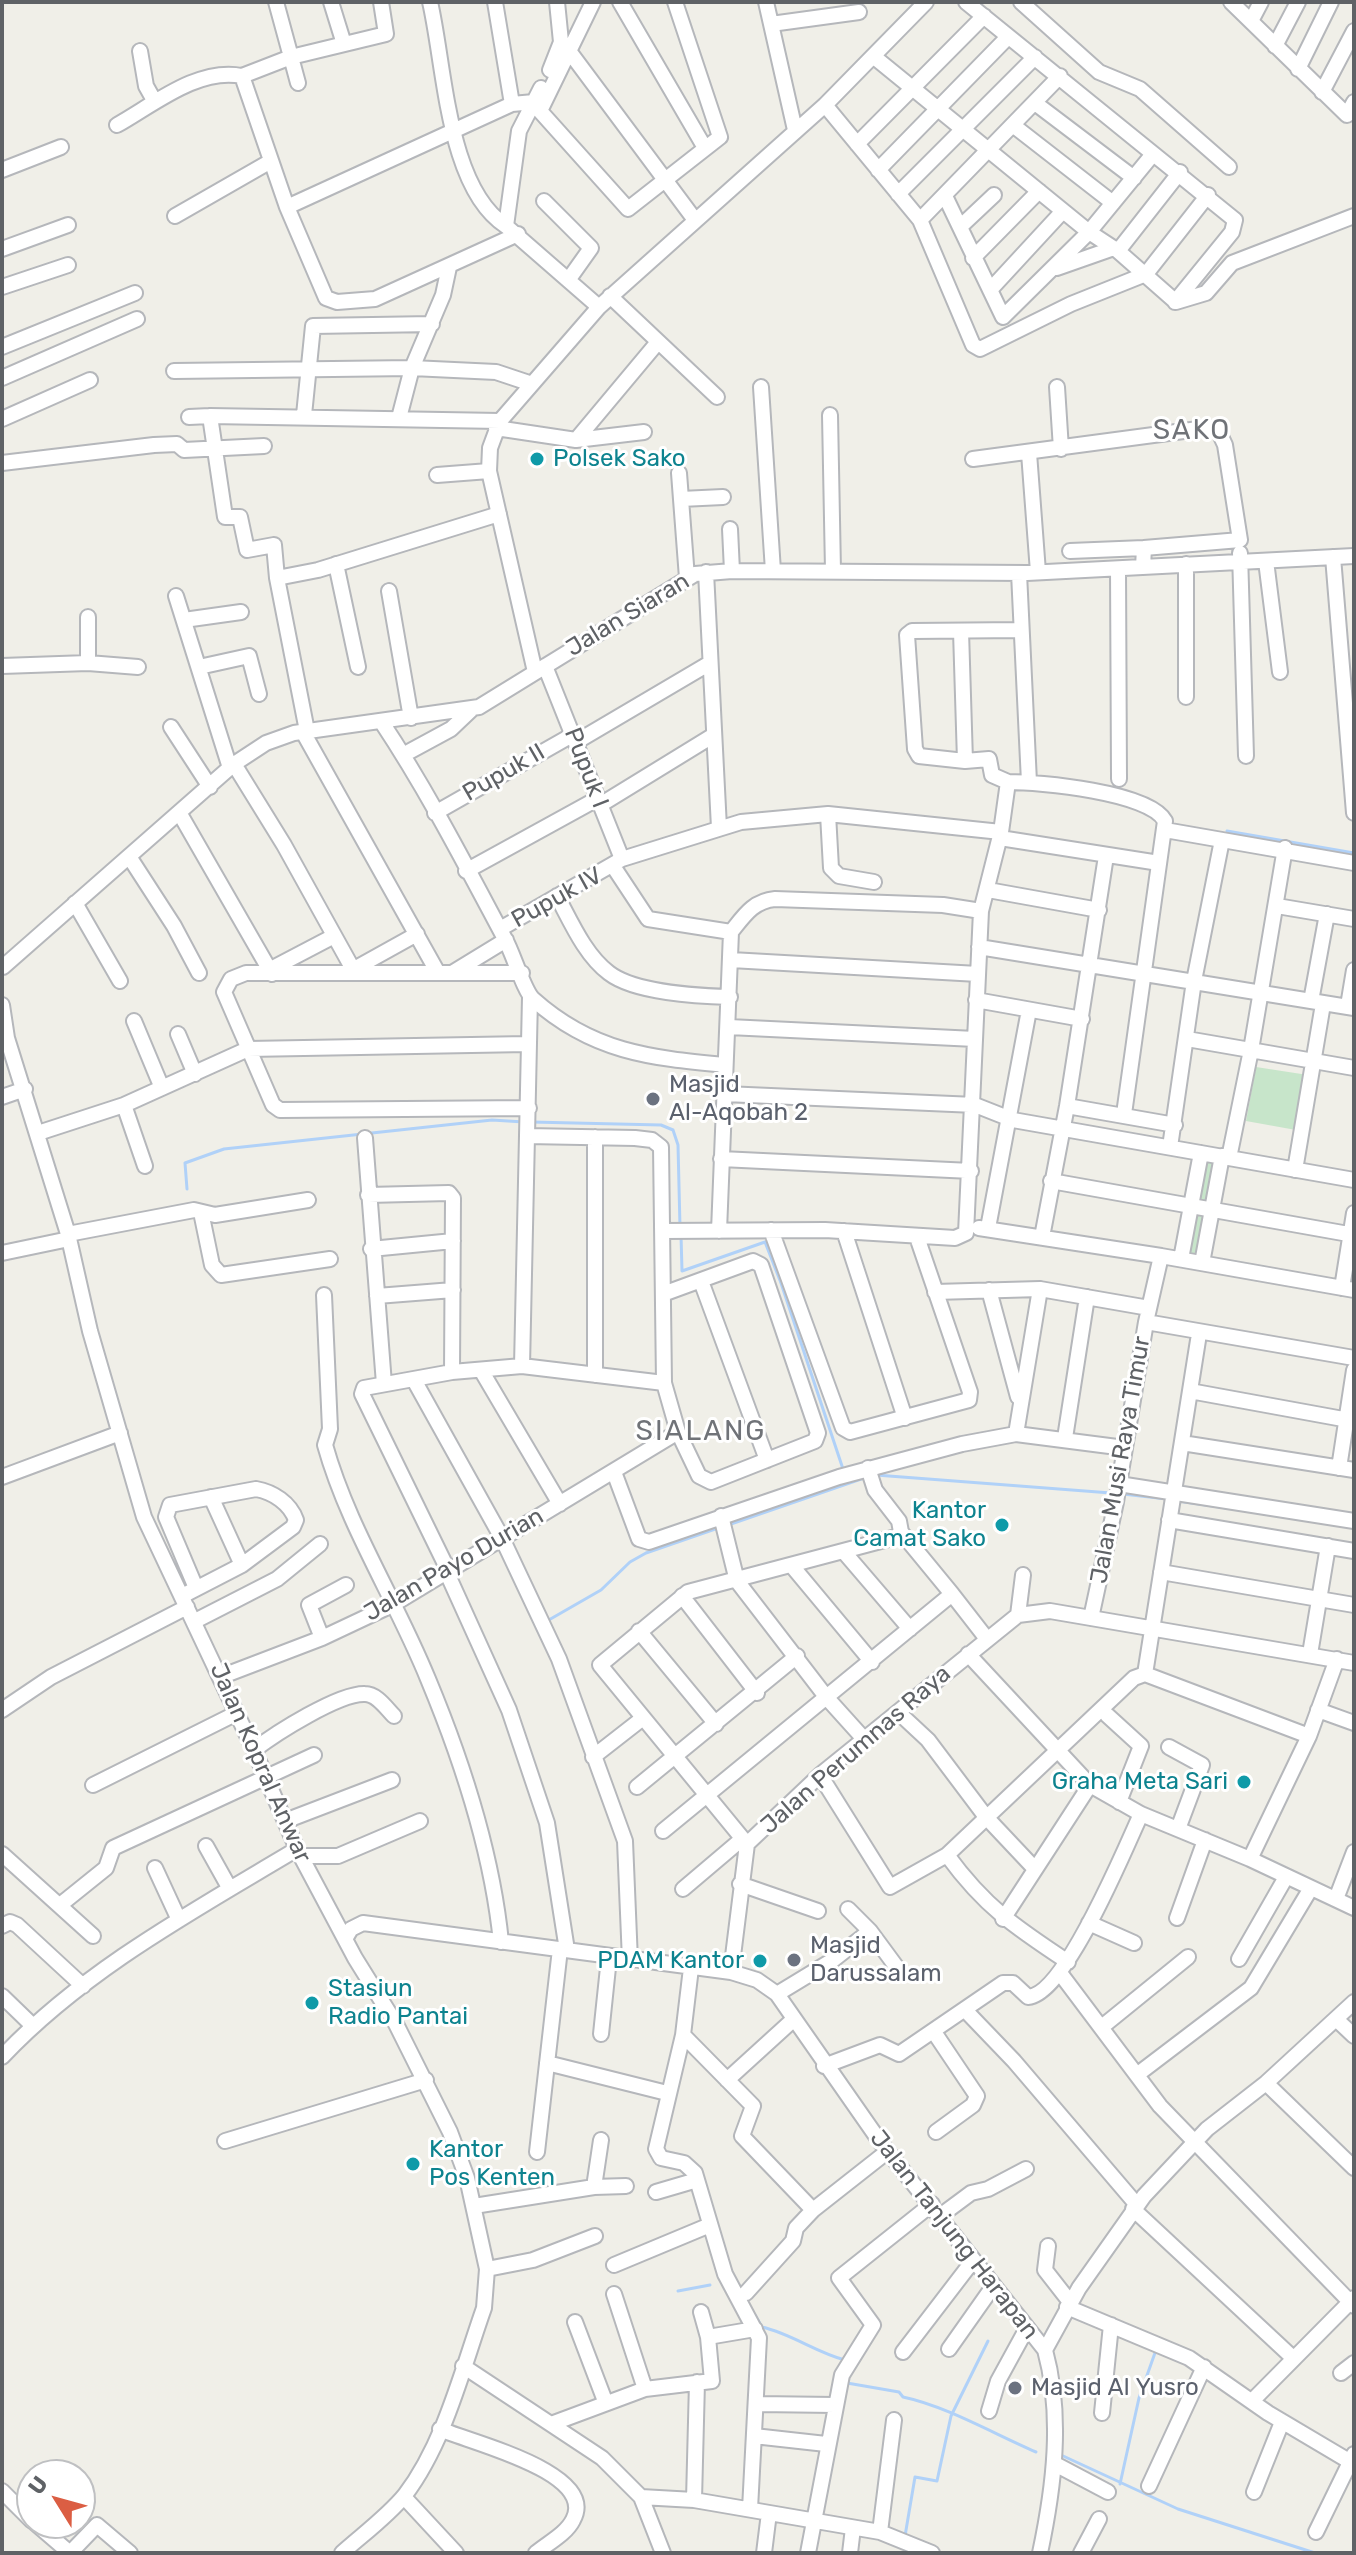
<!DOCTYPE html>
<html>
<head>
<meta charset="utf-8">
<style>
  body { margin:0 }
  #map { position:relative; width:1356px; height:2555px; overflow:hidden; background:#f0efe8; font-family:Rubik,sans-serif }
  canvas { display:block }
  .frame { position:absolute; inset:0; border:4px solid #5f6266; pointer-events:none }
  .north { position:absolute; left:16px; top:2459px; width:80px; height:80px; box-sizing:border-box; background:#fff; border:2px solid #bfc0c2; border-radius:50%; rotate:307deg; font-size:22px; font-weight:700; line-height:32px; text-align:center; color:#5f6266 }
  .north::after { content:''; display:block; margin:auto; width:28px; height:36px; background:#db5e43; clip-path:polygon(50% 0,100% 100%,50% 72%,0 100%) }
</style>
</head>
<body>
<div id="map">
<canvas width="1356" height="2555"></canvas>
<div class="frame"></div>
<div class="north">U</div>
</div>
<script>
const context = document.querySelector('canvas').getContext('2d');
context.lineJoin = 'round';
function paint(path, color) { context.fillStyle = color; context.fill(path, 'evenodd'); }
function strokePath(path, color, width, dash) { context.strokeStyle = color; context.lineWidth = width; context.lineCap = dash ? 'butt' : 'round'; context.setLineDash(dash || []); context.stroke(path); }
function label(font, color, halo, rows, align = 'center') {
  context.font = font + ' Rubik,sans-serif'; context.lineWidth = 6; context.setLineDash([]); context.textBaseline = 'middle'; context.strokeStyle = halo; context.fillStyle = color; for (const [text, x, y, turn = 0] of rows) {
    context.save(); context.translate(x, y); context.rotate((+turn || 0) * Math.PI / 180); context.textAlign = isNaN(turn) ? turn : align; if (halo) context.strokeText(text, 0, 0); context.fillText(text, 0, 0); context.restore();
  }
}
paint(new Path2D(`
  M1256,1067L1308,1075L1296,1130L1246,1121Z
  M1200,1160L1214,1161L1198,1259L1183,1257Z`), '#c7e5ca');
strokePath(new Path2D(`
  M1227,831L1354,853
  M531,1122L661,1125L673,1130L678,1145L680,1227
  M187,1189L185,1163L224,1149L492,1120L524,1122
  M681,1235L682,1271L765,1242L781,1283L843,1469
  M876,1475L1111,1493
  M1123,1494L1167,1499
  M1178,1501L1254,1512
  M728,1525L864,1478
  M547,1621L601,1590L630,1562L646,1553L721,1527
  M678,2291L710,2285
  M755,2315L762,2327C792,2334 815,2352 845,2360
  M847,2383L899,2392L903,2397C946,2406 994,2434 1036,2452
  M1061,2455L1178,2509L1315,2553
  M1120,2484L1139,2398L1156,2350
  M905,2536L915,2477L937,2481L951,2416L988,2341`), '#b0d1f8', 3);
const minor = new Path2D(`
  M331,2L344,44
  M430,2C445,66 447,188 506,226
  M495,2L512,104
  M593,2L540,111L628,209L720,137L675,2
  M620,2L705,148
  M766,2L795,130
  M966,2L1235,220L1232,232L1175,302
  M1021,2L1099,72L1140,89L1229,167
  M1231,2L1347,115L1354,102
  M1251,21L1261,2
  M771,24L859,12
  M1275,46L1298,2
  M140,51L146,86L155,102
  M569,51L695,220
  M873,56L1089,232L1118,251L1176,302L1206,293L1232,263L1354,216
  M1298,69L1331,2
  M550,70L561,42L557,2
  M242,76L291,57L276,2
  M298,83L291,57L386,34L381,2
  M541,88L519,131L506,226L599,307
  M1322,92L1354,31
  M1035,103L1134,178
  M825,105L920,220L973,345L980,349L1071,304L1146,274L1208,195
  M117,125C153,105 198,67 242,76L287,207L326,298L337,302L375,299L518,234
  M1014,126L1113,203
  M857,144L984,16
  M2,170L61,147
  M878,170L1008,37
  M898,194L1035,57
  M945,196L1003,317L1089,232L1153,154
  M544,201L591,248L569,279
  M287,207L512,104L534,102
  M175,216L271,161
  M920,220L1060,76
  M960,227L994,195
  M2,249L68,225
  M1118,251L1180,172
  M973,258L1039,191
  M1057,268L1114,248
  M2,287L68,265
  M990,290L1063,211
  M610,296L717,397
  M2,347L135,293
  M174,371L412,368L496,372L532,384
  M2,378L137,319
  M761,387L773,571
  M1057,387L1061,449
  M304,415L313,326L432,324
  M830,415L833,571
  M189,417L210,416
  M399,418L412,368L443,295L449,267
  M2,419L90,380
  M496,428L576,440L658,342
  M576,440L644,432
  M1029,453L1038,572
  M973,459L1206,428L1218,430L1225,445L1240,540L1144,548L1143,567
  M2,463L154,445L177,444L184,450L264,446
  M679,473L687,578
  M437,475L489,471
  M681,499L723,497
  M730,529L732,571
  M1070,551L1144,548
  M1240,553L1246,756
  M1333,557L1354,813
  M1266,561L1280,672
  M336,564L358,667
  M1186,564V697
  M1118,569L1119,779
  M706,572L719,828
  M1019,573L1029,782
  M277,578L274,545L247,550L240,517H225L210,416L500,421
  M389,591L411,718
  M176,596L230,768
  M184,620L241,612
  M961,631L965,761
  M88,663V617
  M2,666L88,663L138,667
  M199,667L249,656L259,694
  M535,672L489,471L490,448L500,421L599,307L825,105L926,2
  M381,721C427,790 466,866 505,939C513,953 524,991 533,999C592,1052 650,1058 725,1065
  M171,727L210,787
  M307,731L277,578L318,570L499,514
  M303,732L438,973
  M576,742L710,663
  M403,755L451,729L471,710
  M234,764L284,845L355,973
  M1008,782L992,775L989,759L965,761L919,756L915,749L907,635L912,631L1021,630
  M600,805L714,735
  M435,813L574,734
  M180,814L272,974
  M828,814L831,868L839,876L874,882
  M1165,830L1354,863
  M1000,838L1159,863
  M130,858L174,926L199,973
  M622,859L741,822L828,814L1001,832
  M613,866L648,919L731,932
  M466,871L597,799
  M988,890L1099,910
  M557,896C571,922 585,955 609,973C635,993 697,996 730,997
  M75,903L120,981
  M1277,906L1354,919
  M500,929L622,859L545,666
  M979,947L1354,1008
  M731,960L978,974
  M3,967L234,764L266,743L294,733L479,707L695,574L732,571L1027,573L1354,556
  M271,969L334,936
  M354,969L417,934
  M452,973L506,940
  M522,973H246L231,979L224,992L273,1105L280,1110L529,1108
  M976,1000L1082,1019
  M1311,1001L1327,914
  M2,1005L7,1038L68,1234L90,1331L144,1517L254,1750L297,1849L355,1958L396,2024L450,2132L467,2178L487,2269L484,2308C462,2370 445,2442 405,2495C388,2516 362,2535 342,2553
  M1348,1006L1354,970
  M134,1021L162,1088
  M729,1027L975,1039
  M178,1034L195,1074
  M1187,1039L1354,1068
  M725,1094L975,1105L1013,1120L1354,1180
  M2,1097L25,1089
  M124,1105L145,1166
  M1067,1106L1175,1125
  M38,1133L124,1105L248,1049L527,1044
  M527,1136L635,1138L652,1140L661,1147L664,1383L678,1432L699,1476L711,1482L815,1441L818,1433L761,1265L753,1261L663,1294
  M365,1138L384,1384
  M1170,1147L1194,981L1222,840
  M1229,1158L1251,1050L1285,848
  M721,1159L971,1171
  M1295,1170L1323,1004
  M1051,1181L1354,1235
  M368,1195L449,1193L453,1198L452,1372
  M201,1212L212,1265L221,1275L330,1259
  M979,1228L1161,1256
  M988,1228L1029,1010
  M771,1230L843,1428L850,1432L969,1400L970,1392L917,1237
  M663,1231L825,1230L955,1238L966,1233L981,911L1001,832L1008,782C1039,782 1150,792 1165,821L1124,1114
  M719,1231L731,932C744,916 753,901 775,899L943,905L981,911
  M844,1231L905,1418
  M68,1234L194,1210L215,1215L308,1200
  M1042,1237L1067,1106L1106,856
  M371,1249L453,1241
  M2,1253L69,1239
  M1181,1259L1201,1153
  M1202,1263L1222,1156
  M701,1281L767,1460
  M1342,1288L1354,1213
  M989,1290L1018,1397
  M935,1292L1040,1289
  M324,1295L330,1429L325,1445C348,1527 396,1600 428,1679C463,1763 492,1852 501,1942
  M377,1296L453,1290
  M1146,1322L1161,1256L1354,1290
  M522,1366L530,997
  M481,1370L560,1504
  M595,1375V1137
  M414,1380L502,1538L559,1659L625,1841L630,1961
  M1190,1391L1354,1421
  M1016,1434L1040,1289L1149,1308
  M1065,1438L1087,1297
  M1182,1443L1354,1470
  M1339,1468L1354,1370
  M614,1472L639,1539L649,1542L839,1477L962,1444L1016,1434L1125,1448
  M2,1477L120,1433
  M1119,1484L1354,1521
  M211,1497L242,1565
  M721,1516L737,1581L827,1698L864,1739
  M1169,1520L1354,1551
  M844,1552L910,1629
  M792,1566L872,1662
  M449,1572L362,1394L364,1388L452,1372L522,1366L664,1383
  M1161,1572L1354,1605
  M447,1573L509,1710L547,1823L567,1950
  M952,1594L987,1639
  M182,1596L242,1565L293,1527L296,1520C290,1503 273,1492 256,1489L170,1505L166,1517L196,1588
  M682,1596L757,1693
  M1018,1615L1023,1575
  M1091,1618L1116,1502L1146,1322L1354,1358
  M195,1621L277,1579L320,1544
  M639,1631L716,1724
  M322,1638L309,1605L346,1585
  M968,1654L1090,1785L1141,1814L1250,1859L1354,1908
  M1310,1654L1328,1546
  M1145,1674L1309,1736
  M220,1677L322,1638L392,1605L678,1432
  M2,1710L51,1677L187,1607
  M1318,1710L1354,1723
  M899,1713L928,1740L986,1817L1035,1869
  M1107,1715L1141,1746L1119,1802
  M1169,1747L1202,1765L1178,1829
  M254,1750C276,1733 339,1693 365,1694C377,1694 386,1708 394,1716
  M593,1757L643,1718
  M820,1775L890,1887L947,1855L1134,1678L1145,1674L1199,1334
  M93,1785L237,1713
  M637,1787L797,1656
  M285,1821L392,1780
  M663,1831L952,1594L901,1532L899,1521L875,1490L868,1468
  M747,1844L600,1665L688,1592L896,1537L901,1532
  M206,1846L230,1889
  M2,1854L93,1936
  M947,1855C985,1907 1015,1927 1068,1962
  M302,1856H338L420,1821
  M1250,1859L1309,1736L1337,1659
  M155,1868L179,1920
  M740,1884L818,1911
  M683,1889L742,1839
  M1336,1899L1354,1852
  M60,1905L106,1868L113,1848L314,1755
  M848,1909L870,1931
  M1177,1918L1205,1840
  M1003,1919L1090,1785
  M1089,1923L1134,1943
  M2,1926L10,1922L17,1925L83,1986
  M345,1939L351,1929L363,1923L731,1972L757,1980L777,1994L881,2143L1045,2350C1063,2416 1054,2487 1040,2553
  M1239,1959L1286,1877
  M691,1968L683,2035L656,2149L661,2158L684,2163L695,2173L725,2274L759,2338L750,2509
  M731,1972L747,1844L820,1775L1018,1615L1050,1611L1354,1663
  M1060,1973L1160,2106L1354,2306
  M777,1994L833,1960L870,1931L898,1969
  M2,1996L32,2025
  M966,2011L1014,2061L1137,2205
  M1336,2019L1354,2036
  M1103,2026L1188,1957
  M934,2032L977,2096L973,2105L936,2132
  M601,2034L609,1958
  M683,2035L753,2106L742,2136L813,2210
  M2,2057C84,1970 195,1910 297,1849
  M547,2063L667,2093
  M824,2066L880,2045L899,2054L1003,1983H1013L1028,1997C1065,1995 1125,1849 1141,1814
  M1138,2074L1251,1988L1311,1888
  M727,2080L794,2019
  M1266,2083L1354,2168
  M225,2141L426,2080
  M537,2152L560,1949
  M594,2187L601,2140
  M656,2192L697,2180
  M474,2206L594,2187L626,2186
  M1133,2209L1292,2357
  M940,2216L971,2193L988,2189L1026,2169
  M1048,2246L1045,2270L1070,2302
  M614,2265L710,2225
  M487,2269L533,2260L595,2236
  M746,2293L793,2241L796,2228L813,2210L888,2151
  M614,2294L645,2389
  M1067,2307L1189,2358L1268,2413L1354,2464
  M575,2322L605,2401
  M708,2337L755,2329
  M949,2349L992,2288
  M1045,2350L1079,2288L1144,2196L1207,2129L1266,2083L1354,2002
  M903,2352L972,2262
  M463,2366L602,2458L641,2497L694,2500L880,2532L932,2553
  M1341,2373L1354,2363
  M1252,2401L1354,2298
  M757,2404L835,2405
  M989,2411L998,2381L1027,2328
  M1102,2413L1111,2325
  M551,2424L645,2389L712,2381L708,2337L701,2312
  M440,2429C468,2442 599,2472 573,2520C566,2534 548,2543 536,2553
  M754,2436L826,2444
  M1055,2464L1108,2492
  M1149,2486L1204,2367
  M2,2491L32,2521
  M1254,2492L1282,2422
  M404,2497L456,2553
  M641,2497L663,2553
  M694,2500L697,2382
  M35,2523L70,2553
  M880,2532L894,2420
  M1316,2532L1354,2454
  M70,2553L97,2525L130,2553
  M764,2553L769,2513
  M808,2553L842,2375L873,2325L839,2278L932,2204
  M850,2553L853,2528
  M1081,2553L1099,2519`);
strokePath(minor, '#b5b7bb', 18);
strokePath(minor, '#fff', 14);
for (const [x, y, r, color] of [
  [537,459,8,"#0f9aa8"],
  [653,1099,8,"#6b7280"],
  [1002,1525,8,"#0f9aa8"],
  [1244,1782,8,"#0f9aa8"],
  [794,1960,8,"#6b7280"],
  [760,1961,8,"#0f9aa8"],
  [312,2003,8,"#0f9aa8"],
  [413,2164,8,"#0f9aa8"],
  [1015,2388,8,"#6b7280"]
]) { const dot = new Path2D(); dot.arc(x, y, r, 0, 2 * Math.PI); context.fillStyle = color; context.fill(dot); strokePath(dot, '#fff', 3); }
label('24px', '#0d838f', '#fff', [
  ["Polsek Sako",553,459],
  ["Kantor",986,1511,"right"],
  ["Camat Sako",986,1539,"right"],
  ["Graha Meta Sari",1228,1782,"right"],
  ["PDAM Kantor",744,1961,"right"],
  ["Stasiun",328,1989],
  ["Radio Pantai",328,2017],
  ["Kantor",429,2150],
  ["Pos Kenten",429,2178]
], 'left');
label('24px', '#5f6266', '#fff', [
  ["Jalan Siaran",628,615,-31],
  ["Pupuk I",586,768,69],
  ["Pupuk II",504,773,-30],
  ["Pupuk IV",557,898,-29],
  ["Jalan Musi Raya Timur",1121,1460,-80],
  ["Jalan Payo Durian",454,1565,-30],
  ["Jalan Perumnas Raya",856,1750,-41],
  ["Jalan Kopral Anwar",260,1763,66],
  ["Jalan Tanjung Harapan",954,2235,52]
]);
label('24px', '#5b616d', '#fff', [
  ["Masjid",669,1085],
  ["Al-Aqobah 2",669,1113],
  ["Masjid",810,1946],
  ["Darussalam",810,1974],
  ["Masjid Al Yusro",1031,2388]
], 'left');
context.letterSpacing = '2px';
label('28px', '#707378', '#fff', [
  ["SAKO",1192,431],
  ["SIALANG",701,1432]
]);
context.letterSpacing = '0px';
</script>
</body>
</html>
